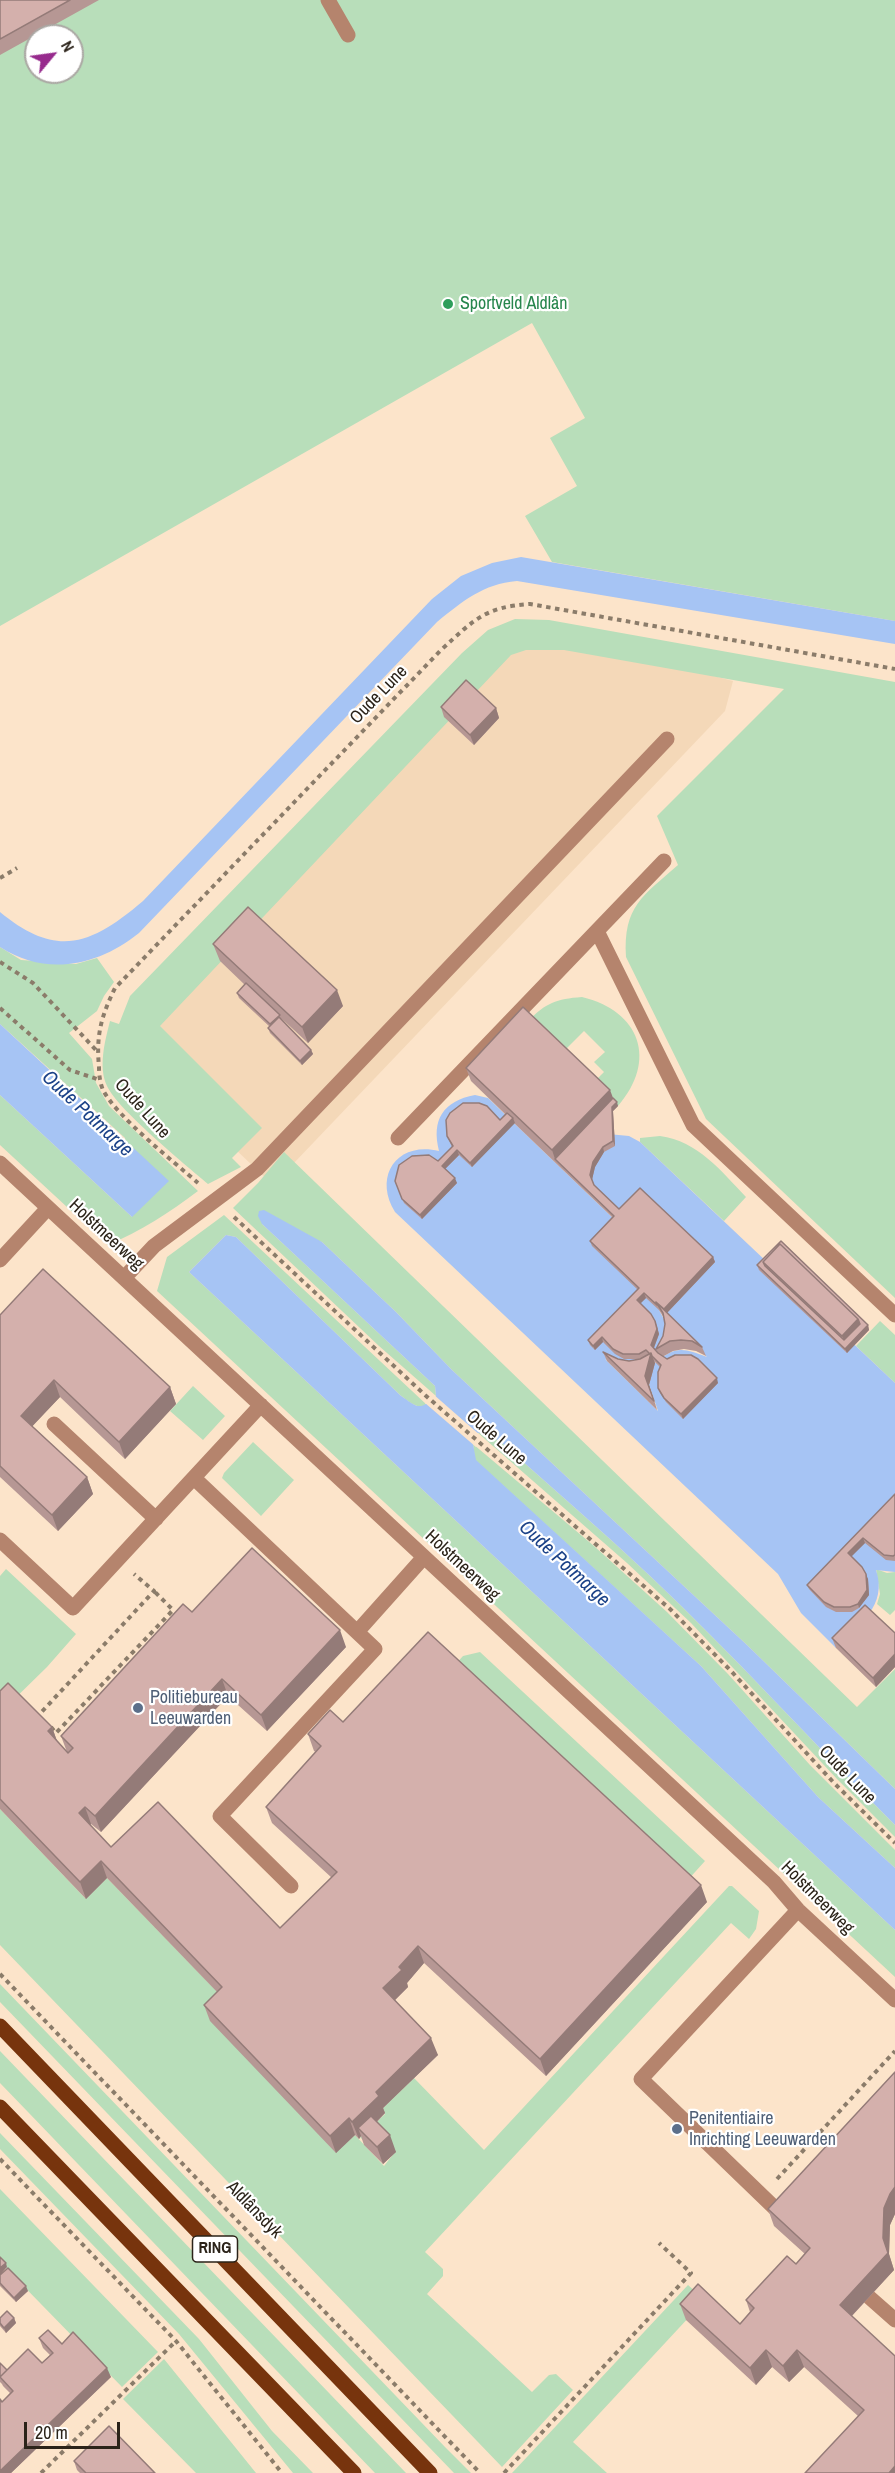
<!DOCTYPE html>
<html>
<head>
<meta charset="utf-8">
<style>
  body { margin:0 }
  #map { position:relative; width:895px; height:2473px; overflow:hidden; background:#fce4ca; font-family:"Archivo Narrow",sans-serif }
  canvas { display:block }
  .north { position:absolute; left:24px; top:24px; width:60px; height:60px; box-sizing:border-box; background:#fff; border:2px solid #aaa7a3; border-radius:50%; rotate:61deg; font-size:16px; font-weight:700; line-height:24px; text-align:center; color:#2b2319 }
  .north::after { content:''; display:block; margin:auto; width:21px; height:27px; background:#972b8d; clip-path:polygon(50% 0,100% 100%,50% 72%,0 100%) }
  .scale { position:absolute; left:24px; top:2422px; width:96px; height:27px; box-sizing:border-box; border:3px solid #2b2319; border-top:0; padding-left:8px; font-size:18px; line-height:21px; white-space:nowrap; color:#2b2319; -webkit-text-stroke:4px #fff; paint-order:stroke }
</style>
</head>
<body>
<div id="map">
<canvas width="895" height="2473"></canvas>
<div class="north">N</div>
<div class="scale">20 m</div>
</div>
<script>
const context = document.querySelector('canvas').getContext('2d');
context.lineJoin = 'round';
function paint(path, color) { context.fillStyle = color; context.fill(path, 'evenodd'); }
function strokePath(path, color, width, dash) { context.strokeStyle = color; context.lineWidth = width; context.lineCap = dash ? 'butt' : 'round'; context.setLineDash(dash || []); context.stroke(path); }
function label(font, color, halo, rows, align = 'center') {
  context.font = font + ' "Archivo Narrow",sans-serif'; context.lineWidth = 4.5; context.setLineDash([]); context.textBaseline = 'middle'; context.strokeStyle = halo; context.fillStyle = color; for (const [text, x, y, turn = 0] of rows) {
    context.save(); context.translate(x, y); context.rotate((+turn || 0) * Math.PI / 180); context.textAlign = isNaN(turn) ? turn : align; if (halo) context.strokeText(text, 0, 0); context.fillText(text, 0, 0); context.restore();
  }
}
paint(new Path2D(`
  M560,636L733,681L725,711L273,1185L234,1148L130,1020L499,643Z`), '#f4d8b8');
paint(new Path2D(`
  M19,0H895V621L552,562L525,516L577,486L550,438L585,418L532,323L0,626V11ZM36,36H72V72H36Z
  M515,619L549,620L895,682V1298L706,1119L626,957C623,906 643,896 678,865L657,816L784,689L564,650H526L511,655L160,1026L262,1128L232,1158L241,1167L208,1184C185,1164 118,1110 107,1086C98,1067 105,1041 110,1021L119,1024L130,996L462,653L488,630Z
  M0,947L21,960L76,964L97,958L114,982L104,996L97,1011L69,1033L92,1059L96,1083L109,1106L198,1191C169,1213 141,1231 108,1245L0,1145V1095L132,1217L125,1138L0,1024Z
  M582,997C640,1011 658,1060 618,1106L593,1083L604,1072L594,1062L605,1052L584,1031L562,1053L528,1021C546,1003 556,999 582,997Z
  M660,1136C698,1141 721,1171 746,1197L724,1221L640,1142V1138Z
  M284,1152L857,1707L895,1669V1789L747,1645L452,1370L396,1312L322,1242L262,1224L435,1386L436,1396L379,1346L233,1208L258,1183Z
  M224,1215L427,1405C417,1410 408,1401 400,1395L236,1237L226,1235L189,1272L895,1930V1977L157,1291L167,1257Z
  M880,1321L895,1335V1383L856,1346Z
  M193,1386L225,1416L203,1440L170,1411Z
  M486,1432L503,1444C551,1487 601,1530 649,1575C734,1655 812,1742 895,1825V1837L837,1779L691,1623L627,1563L478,1433Z
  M253,1442L294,1480L261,1516L222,1478L224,1473Z
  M473,1444L594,1546L667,1612L728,1674L810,1765L895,1850V1868L818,1797L701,1666L475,1460Z
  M6,1569L76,1634L47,1667L0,1713V1576Z
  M876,1569L887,1573L895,1572V1610L890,1615L877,1604L880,1594Z
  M480,1652L705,1861L686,1882L453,1667L463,1656Z
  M0,1809L85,1898L107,1878L229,2004L336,2152L355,2135L384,2166L395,2152L366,2143L360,2137L385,2114L382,2109L414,2078L484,2150L729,1886H732L759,1911L756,1929L749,1939L731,1923L425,2252L443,2269V2276L427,2294L532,2392L549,2375L556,2374L573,2390L502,2467L0,1945Z
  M0,1984L445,2447L471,2473H454L0,2002Z
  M0,2051L406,2473H375L28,2112L0,2083Z
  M0,2133L199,2339L272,2431L313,2473H293L179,2334L0,2149Z
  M0,2189L158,2352L122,2387L0,2262Z
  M688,2285L705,2300L573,2442L607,2473H512Z
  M164,2359L256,2473H196L123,2399Z`), '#b8deba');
paint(new Path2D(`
  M521,557L895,621V644L517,581C483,584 463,601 437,622L139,933C98,966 46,977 0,947V912C57,959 91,945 143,901L432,599L461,576L492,563Z
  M0,1024L169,1181L132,1217L0,1095Z
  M475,1095L488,1098L615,1220L585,1172L608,1134L629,1136L640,1142L895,1383V1572L876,1570C888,1606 859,1624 836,1648L801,1613L778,1574L395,1212C373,1176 397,1141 439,1151C431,1120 443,1101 475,1095ZM659,1310L707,1357C684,1348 675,1345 654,1364L649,1385L658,1411L605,1359L621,1368L654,1363L661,1355L666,1323Z
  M264,1210L322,1242L396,1312L452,1370L747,1645L895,1789V1825C812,1742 734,1655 649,1575C601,1530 551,1487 503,1444L486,1432L477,1433L473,1444L476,1460L701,1666L818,1797L895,1868V1930L189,1272L226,1235L236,1237L400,1395C417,1407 419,1412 436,1396L435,1386L262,1224L258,1216L259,1211Z`), '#a6c4f4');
paint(new Path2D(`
  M433,1394L481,1436L476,1447L425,1403Z`), '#fce4ca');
strokePath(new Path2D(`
  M0,878L17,868
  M0,962L33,983L96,1050
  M0,1008L70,1070L100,1080
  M198,1183C173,1161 117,1117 103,1090C100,1083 99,1075 99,1067C96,1035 101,1017 115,988L441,650C474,620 484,607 530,604L895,669
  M234,1217L425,1395L670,1609L731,1671L834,1783L895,1843
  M36,1718L154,1591L134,1574
  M51,1727L56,1733L173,1610L154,1591
  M0,1974L480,2473
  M0,2159L176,2341L282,2473
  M777,2179L895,2051
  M41,2473L176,2341
  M504,2473L691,2273L659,2243`), '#8b7c6a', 4, [4.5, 4.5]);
strokePath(new Path2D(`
  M328,0L348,35
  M597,931L693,1125L895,1315
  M398,1138L664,861
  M0,1163L774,1882L798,1910L895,2000
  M0,1260L48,1208
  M124,1278L154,1246L257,1169L667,739
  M54,1424L156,1519
  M194,1478L375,1649L220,1816L291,1886
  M0,1540L73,1608L261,1405
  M357,1632L424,1557
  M783,2216L641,2079L798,1910
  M869,2297L895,2320`), '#b5846d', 15);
strokePath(new Path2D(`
  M0,2026L430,2473
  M0,2107L354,2473`), '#77340d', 15);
paint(new Path2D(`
  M0,0H99L0,55Z
  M441,707L496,708L499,718L474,745L444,717Z
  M213,944L343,1006L308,1043L281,1018L311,1050L313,1054L302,1065L270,1033L268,1028L270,1027L239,998L237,993L245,985L220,961Z
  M466,1068L613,1098L618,1106L613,1111L615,1146L604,1152L595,1167L592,1179L594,1185L619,1209L713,1257L715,1262L667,1313L702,1347L706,1356L696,1351L684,1349L673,1351L662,1357L667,1359L718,1383L683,1419L666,1402L660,1393L658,1388L660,1367L654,1361L655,1363L649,1385L657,1410L607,1361L603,1352L618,1359L629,1361L640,1359H624L615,1354L603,1342L595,1350L590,1345L588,1340L638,1290L592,1246L590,1241L612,1217L514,1123L472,1167L459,1155L445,1169L457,1183L422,1219L404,1203L395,1181L438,1161L452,1147L447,1136L500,1120L505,1114L471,1081ZM646,1298L659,1310L664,1318L665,1324L663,1336L656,1349L658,1353L654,1348L659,1334L657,1326L655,1321L640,1303Z
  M781,1241L868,1325L869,1330L847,1353L759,1270L757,1265Z
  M0,1315L170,1387L176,1404L125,1459L60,1397L32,1426L87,1477L93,1494L58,1531L0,1477Z
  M895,1494V1561L886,1560L865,1543L851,1556L868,1579L869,1595L859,1608L852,1612H836L826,1607L809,1589L807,1585Z
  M192,1612L346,1647L267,1731L228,1696L101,1832L91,1824L90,1825L111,1847L280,1928L332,1878L272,1823L266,1807L316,1752L314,1751L308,1734L343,1722L707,1902L546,2076L424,1963L407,1983L408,1987L395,2000L438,2055L383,2108L385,2113L377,2122L396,2152L383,2164L364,2145L361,2136L359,2139L355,2135L336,2153L210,2021L204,2005L217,1992L107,1878L86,1899L0,1809V1691L52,1727L57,1741L67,1752L61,1736Z
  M895,1633V1667L876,1687L836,1648L832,1638Z
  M895,2072V2214L890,2225L889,2254L894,2270L852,2316L895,2473L858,2416L804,2367L789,2382L772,2367L756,2385L686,2320L680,2304L740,2324L750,2312L746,2300L796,2264L805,2254L774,2226L768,2209Z
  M0,2275L28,2291L16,2302L0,2286Z
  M0,2318H14L16,2323L6,2333L0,2326Z
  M39,2338L62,2344L111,2377L11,2473H0L2,2402L10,2393L3,2386L2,2384L0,2382V2363L7,2370L42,2363L50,2355L43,2348Z
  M74,2461L155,2473H80L77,2470Z`), '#b69794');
paint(new Path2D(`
  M496,708L499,718L474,745L470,735Z
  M337,990L343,1006L308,1043L302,1027Z
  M311,1050L313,1054L302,1065L300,1061Z
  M610,1090L615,1103L617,1102L618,1106L613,1111L615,1146L613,1141L555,1159L552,1150Z
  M513,1118L515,1123L472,1167L470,1163Z
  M603,1147L604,1152L595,1167L592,1180L590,1175L593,1162Z
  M457,1150L459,1155L444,1170L442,1166Z
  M455,1178L457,1183L422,1219L420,1215Z
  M713,1257L715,1262L665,1315L663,1310Z
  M644,1293L646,1298L639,1305L637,1300Z
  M858,1319L861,1329L846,1345L842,1336Z
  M655,1321L659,1334L653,1350L651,1345Z
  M868,1325L869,1330L847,1353L845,1349Z
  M602,1337L603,1342L595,1350L593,1346Z
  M651,1353L655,1363L649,1385L657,1410L645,1376Z
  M717,1378L718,1383L683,1419L681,1414Z
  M54,1380L60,1397L27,1432L21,1416Z
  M170,1387L176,1404L125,1459L119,1442Z
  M87,1477L93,1494L58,1531L52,1515Z
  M863,1538L865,1543L850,1558L848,1553Z
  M866,1574L868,1579L869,1595L859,1608L858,1604Z
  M340,1630L346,1647L267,1731L261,1715Z
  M895,1654V1667L876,1687L873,1678Z
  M222,1679L228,1696L101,1832L95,1816Z
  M52,1727L58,1744L48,1731Z
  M85,1807L91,1824L85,1830L79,1813Z
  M101,1861L107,1878L86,1899L80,1882Z
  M701,1885L707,1902L546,2076L540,2059Z
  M418,1946L424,1963L407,1983L408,1987L390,2005L383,1988L399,1967Z
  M431,2038L438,2055L383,2108L385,2113L364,2134L358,2128L361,2136L359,2139L352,2122L376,2092Z
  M349,2118L355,2135L336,2153L330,2136Z
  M390,2135L396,2152L383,2164L377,2147Z
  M895,2187V2214L890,2225L889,2254L894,2270L846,2322L840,2305L890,2194Z
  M6,2263L7,2267L0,2275V2268Z
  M26,2286L28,2291L16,2302L14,2298Z
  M14,2318L16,2323L6,2333L4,2328Z
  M766,2350L772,2367L756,2385L750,2368Z
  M797,2350L804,2367L789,2382L783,2366Z
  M107,2368L111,2377L11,2473H0V2471Z
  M895,2466V2473H889Z`), '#947b78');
const building = new Path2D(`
  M0,0H70L0,39Z
  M466,680L496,708L470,735L441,707Z
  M248,907L337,990L302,1027L213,944Z
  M246,983L280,1015L270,1024L237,993Z
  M523,1007L610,1090L552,1150L466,1068Z
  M279,1017L311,1050L300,1061L268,1028Z
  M613,1098L617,1102L612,1107L613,1141L603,1147L593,1162L590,1175L594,1185L619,1209L640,1188L713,1257L664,1309L656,1302L657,1305L644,1293L637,1300L651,1314L655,1321L657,1329L651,1345L658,1353L667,1359L675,1355H691L698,1359L717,1378L681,1414L664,1398L658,1388V1372L661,1365L652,1356L651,1353L650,1354L646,1350L639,1354H623L613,1349L602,1337L593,1346L588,1340L639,1288L590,1241L614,1216L555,1159Z
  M463,1103H479L487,1106L500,1120L507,1113L513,1118L470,1163L457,1150L442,1166L455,1178L420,1215L402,1199L395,1181L399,1165L412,1156L429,1155L438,1161L453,1146L447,1136L446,1120L450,1113Z
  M781,1241L868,1325L845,1349L757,1265ZM780,1244L858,1319L860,1324L844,1340L765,1266L763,1262Z
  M780,1244L858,1319L842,1336L763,1262Z
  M43,1269L170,1387L119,1442L54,1380L21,1416L87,1477L52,1515L0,1466V1315Z
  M656,1302L702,1347L692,1341L681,1340L670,1341L656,1349L663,1336L665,1324L663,1313Z
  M603,1352L618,1359L629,1361L640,1359L651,1353L645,1376L654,1401Z
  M895,1494V1555L893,1556L884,1555L863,1538L848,1553L862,1567L866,1574L867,1590L858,1604L850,1607H834L824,1602L807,1585Z
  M252,1548L340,1630L261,1715L222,1679L95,1816L85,1807L79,1813L111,1847L158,1802L280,1928L337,1872L266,1807L321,1746L308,1734L330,1710L343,1722L428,1632L701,1885L540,2059L418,1946L399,1967L402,1970L383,1988L431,2038L376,2092L379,2096L352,2122L349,2118L330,2136L204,2005L222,1987L101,1861L80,1882L0,1799V1691L8,1683L52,1727L48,1731L68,1753L73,1748L61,1736L183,1604L192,1612Z
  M865,1605L895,1633V1654L873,1678L832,1638Z
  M895,2072V2187L890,2194L884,2208L883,2238L888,2253L840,2305L895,2356V2466L889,2473H805L864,2410L797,2350L783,2366L766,2350L750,2368L680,2304L698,2284L740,2324L754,2308L746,2300L787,2256L796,2264L810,2248L768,2209Z
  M371,2116L390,2135L377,2147L358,2128Z
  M0,2257L6,2263L0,2268Z
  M8,2268L26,2286L14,2298L0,2283V2275Z
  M7,2311L14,2318L4,2328L0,2323V2318Z
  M48,2330L62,2344L73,2332L107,2368L0,2471V2399L2,2402L13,2391L0,2377L28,2349L42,2363L53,2353L39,2338Z
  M0,2363L7,2370L0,2377Z
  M109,2426L155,2473H86L74,2461Z`);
paint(building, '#d4b0ac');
strokePath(building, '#947b78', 1.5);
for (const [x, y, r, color] of [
  [448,304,6,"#2e9e5b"],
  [138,1708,6,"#5c6f8a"],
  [677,2129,6,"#5c6f8a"]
]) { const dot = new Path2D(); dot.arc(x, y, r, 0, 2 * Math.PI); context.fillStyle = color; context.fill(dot); strokePath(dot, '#fff', 2); }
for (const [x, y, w] of [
  [215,2249,45]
]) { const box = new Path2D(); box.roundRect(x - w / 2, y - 13, w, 26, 4.5); context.fillStyle = '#fff'; context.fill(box); strokePath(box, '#2b2319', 1.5); }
label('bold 16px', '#2b2319', null, [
  ["RING",215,2249]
]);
label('18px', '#27864d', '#fff', [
  ["Sportveld Aldlân",460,304]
], 'left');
label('18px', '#2b2319', '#fff', [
  ["Oude Lune",379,695,-46],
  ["Oude Lune",142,1109,48],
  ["Holstmeerweg",106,1235,43],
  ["Oude Lune",496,1438,41],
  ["Holstmeerweg",462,1566,43],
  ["Oude Lune",847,1775,46],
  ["Holstmeerweg",817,1898,45],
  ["Aldlânsdyk",254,2210,46]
]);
label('18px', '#4e5e75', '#fff', [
  ["Politiebureau",150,1698],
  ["Leeuwarden",150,1719],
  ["Penitentiaire",689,2119],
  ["Inrichting Leeuwarden",689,2140]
], 'left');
label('italic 20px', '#1b4288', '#fff', [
  ["Oude Potmarge",87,1114,43],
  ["Oude Potmarge",564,1564,43]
]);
</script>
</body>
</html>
